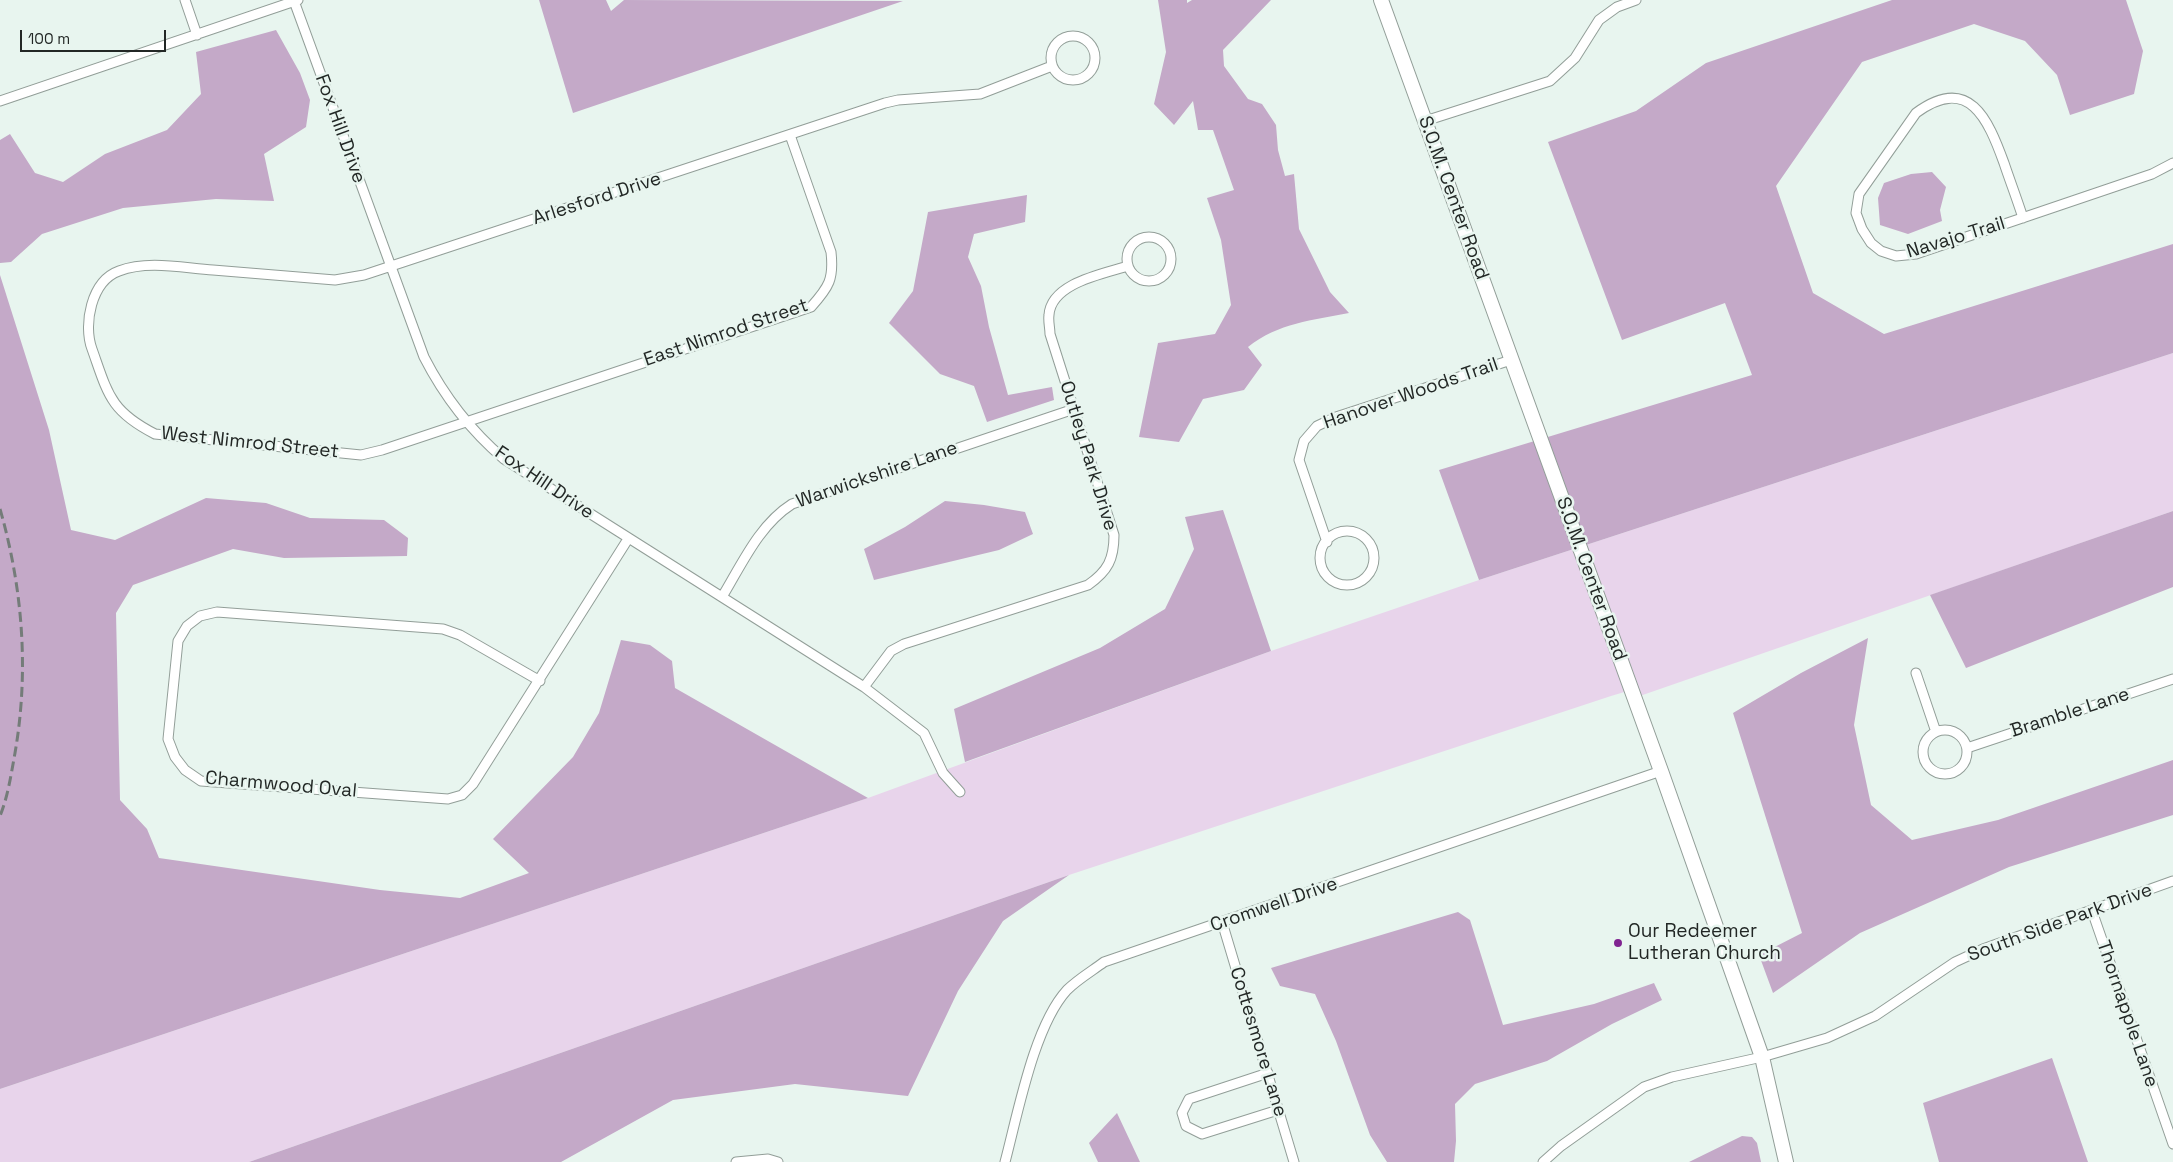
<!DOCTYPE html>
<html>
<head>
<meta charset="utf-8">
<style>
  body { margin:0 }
  #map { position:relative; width:2173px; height:1162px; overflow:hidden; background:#e8f5ef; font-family:"Space Grotesk",sans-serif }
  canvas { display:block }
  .scale { position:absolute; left:20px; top:30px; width:146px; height:22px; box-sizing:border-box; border:2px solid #222725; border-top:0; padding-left:6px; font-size:15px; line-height:18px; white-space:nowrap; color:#222725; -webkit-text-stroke:4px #e8f5ef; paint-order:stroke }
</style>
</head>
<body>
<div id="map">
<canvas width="2173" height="1162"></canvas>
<div class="scale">100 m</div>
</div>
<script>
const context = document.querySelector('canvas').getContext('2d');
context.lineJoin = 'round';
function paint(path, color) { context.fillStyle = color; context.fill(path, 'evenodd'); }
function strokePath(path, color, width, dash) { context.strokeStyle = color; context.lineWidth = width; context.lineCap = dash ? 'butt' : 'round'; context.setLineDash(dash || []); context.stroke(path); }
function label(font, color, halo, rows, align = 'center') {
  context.font = font + ' "Space Grotesk",sans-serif'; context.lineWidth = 5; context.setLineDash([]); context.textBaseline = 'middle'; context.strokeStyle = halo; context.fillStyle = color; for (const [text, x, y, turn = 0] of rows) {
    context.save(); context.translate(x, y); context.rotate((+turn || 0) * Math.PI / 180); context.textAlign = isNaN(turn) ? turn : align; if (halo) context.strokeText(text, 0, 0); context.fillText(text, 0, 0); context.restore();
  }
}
paint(new Path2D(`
  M2173,353V511L1634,698L1631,690L1611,696L1069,875L249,1162H0V1089L868,798L1271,651L1479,580Z`), '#e8d4eb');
paint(new Path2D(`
  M539,0H606L611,11L624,0L903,1L573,113Z
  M1158,0H1187V3L1192,0H1271L1223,50L1224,66L1248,99L1262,104L1276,125L1278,150L1285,176L1294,174L1299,229L1330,292L1349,313C1313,320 1278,323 1248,347L1262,365L1244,390L1203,399L1179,442L1139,437L1158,343L1215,334L1231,305L1221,240L1207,198L1234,190L1213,130H1198L1193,101L1174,125L1154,104L1166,52Z
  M1892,0H2126L2143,51L2134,94L2070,115L2057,75L2025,41L1974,24L1862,62L1776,186L1813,293L1884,334L2173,244V353L1479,580L1439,470L1752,375L1725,303L1622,340L1548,142L1636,111L1706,63Z
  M276,30L300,73L310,100L306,127L264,154L274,201L216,199L123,208L42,234L11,262L0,263V140L10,134L35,173L63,182L105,154L167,130L201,94L196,52Z
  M1932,172L1946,187L1940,210L1942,221L1908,234L1880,225L1878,198L1884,183L1911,174Z
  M1027,195L1025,222L974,234L968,257L981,286L989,327L1008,395L1052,387L1054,400L987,422L974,386L940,374L889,323L913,291L928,212Z
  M0,275L49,430L71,530L115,540L206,498L266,503L310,518L384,520L408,538L407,556L284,558L233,549L133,585L116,613L120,800L147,829L159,858L380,890L460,898L529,873L493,839L573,757L599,713L621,640L650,645L672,661L675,688L868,798L0,1089Z
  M945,501L984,505L1025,512L1033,534L999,550L874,580L864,549L905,527Z
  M1223,510L1271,651L965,762L954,709L1100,648L1165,609L1194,549L1185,517Z
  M2173,511V587L1966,668L1930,595Z
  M1868,638L1854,725L1871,805L1912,840L1998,820L2173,760V815L2009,867L1860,933L1773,993L1759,955L1802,933L1733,713L1801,673Z
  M1069,875L1003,921L958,991L908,1096L795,1084L673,1100L561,1162H249Z
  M1458,912L1470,920L1503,1025L1594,1004L1654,983L1662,1000L1612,1024L1547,1061L1475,1084L1455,1104L1456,1141L1454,1162H1387L1370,1135L1336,1041L1315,994L1280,986L1271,968Z
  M2052,1058L2088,1162H1939L1923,1103Z
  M1117,1113L1140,1162H1098L1089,1143Z
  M1742,1136L1752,1137L1757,1143L1761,1162H1689Z`), '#c4a9c8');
const minor = new Path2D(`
  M185,0L197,35
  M294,1L424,357C444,396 470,430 504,459L864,687L924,733L943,773L960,792
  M1051 58a22 22 0 1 1 44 0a22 22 0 1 1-44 0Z
  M0,101L298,0
  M1425,121L1550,81L1575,58L1599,20L1617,7L1636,0
  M790,135L831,252C834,279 829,287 811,307L382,450L361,455L155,434C110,411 108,394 92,349C83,325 91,281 119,271C148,260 183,268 213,270C254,273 294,277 335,280L364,275L885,103L898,100L980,94L1052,66
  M2023,218C2017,199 2010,181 2004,163C1988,119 1969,74 1916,113L1859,194L1856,213L1862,229L1871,243L1881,251L1896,256L1916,254L2152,174L2173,163
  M1127 259a22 22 0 1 1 44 0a22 22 0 1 1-44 0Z
  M1320 558a27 27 0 1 1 54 0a27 27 0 1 1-54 0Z
  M1327,542L1299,460L1304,441L1317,426L1336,417L1511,360
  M722,597C742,564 759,525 792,504L1074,409
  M1916,673L1936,732
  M540,681L460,635L443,629L217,612L200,616L187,626L178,641L168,739L175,757L185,770L201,781L448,799L462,795L473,784L628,539
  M864,687L891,651L904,644L1088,585C1108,571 1114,559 1114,535L1050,334C1050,328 1048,321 1049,315C1051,283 1103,274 1128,266
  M1923 752a22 22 0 1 1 44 0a22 22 0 1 1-44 0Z
  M1967,748L2173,679
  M2092,911L2173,1144
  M1222,922L1294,1162
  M1268,1073L1189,1099L1182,1113L1186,1126L1202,1134L1278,1110
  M736,1162L768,1159L778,1162
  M1005,1162C1018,1113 1034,1026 1067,990C1078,979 1092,971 1104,962L1661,771
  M1543,1162L1561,1146L1644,1087L1672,1077L1762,1057L1827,1038L1875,1016L1955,962L1983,949L2173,881`);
const primary = new Path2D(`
  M1381,0L1661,771L1762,1057L1786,1162`);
strokePath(minor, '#929e98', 11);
strokePath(primary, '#929e98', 16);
strokePath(minor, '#fff', 9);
strokePath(primary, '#fff', 14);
strokePath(new Path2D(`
  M0,509C23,589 29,672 15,753C11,775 8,796 0,816`), '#747c79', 3, [10, 5]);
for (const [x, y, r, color] of [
  [1618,943,5,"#802491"]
]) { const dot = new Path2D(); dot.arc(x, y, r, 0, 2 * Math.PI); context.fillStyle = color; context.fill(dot); strokePath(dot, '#e8f5ef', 2); }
label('19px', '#222725', '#e8f5ef', [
  ["Fox Hill Drive",340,129,70],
  ["S.O.M. Center Road",1453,198,70],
  ["Arlesford Drive",597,199,-18],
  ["Navajo Trail",1956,238,-17],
  ["East Nimrod Street",726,333,-19],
  ["Hanover Woods Trail",1411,394,-19],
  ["West Nimrod Street",250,443,6],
  ["Outley Park Drive",1088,456,73],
  ["Warwickshire Lane",877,475,-19],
  ["Fox Hill Drive",544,483,34],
  ["S.O.M. Center Road",1591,579,70],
  ["Bramble Lane",2070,713,-18],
  ["Charmwood Oval",281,785,5],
  ["Cromwell Drive",1274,905,-19],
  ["South Side Park Drive",2060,923,-20],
  ["Thornapple Lane",2127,1014,71],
  ["Cottesmore Lane",1258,1042,73]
]);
label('19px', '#222725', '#e8f5ef', [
  ["Our Redeemer",1628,932],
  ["Lutheran Church",1628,954]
], 'left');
</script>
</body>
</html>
